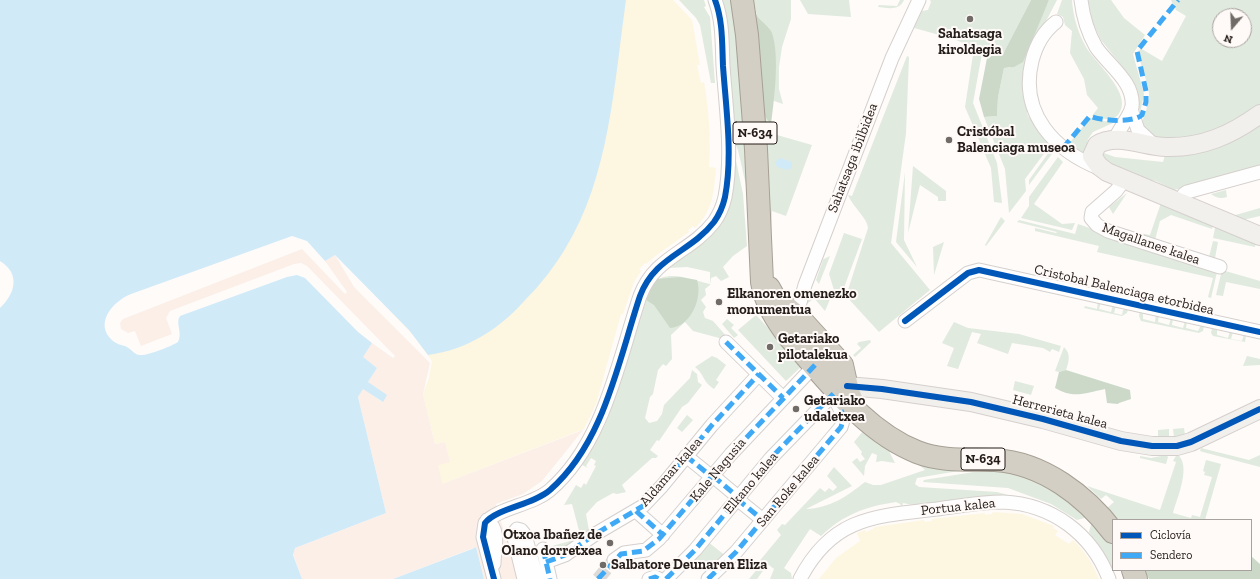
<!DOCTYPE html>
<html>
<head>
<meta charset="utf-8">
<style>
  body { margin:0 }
  #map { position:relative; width:1260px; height:579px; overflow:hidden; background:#fefbf9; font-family:"Zilla Slab",serif }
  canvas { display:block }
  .legend { position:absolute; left:1112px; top:519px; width:140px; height:52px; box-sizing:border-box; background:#fffaf8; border:1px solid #a8a29f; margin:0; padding:5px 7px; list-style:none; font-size:12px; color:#251d19 }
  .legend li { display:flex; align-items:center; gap:8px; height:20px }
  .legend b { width:20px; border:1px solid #a8a29f }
  .north { position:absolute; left:1212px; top:8px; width:40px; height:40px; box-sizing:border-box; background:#fffaf8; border:1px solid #a8a29f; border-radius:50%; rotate:199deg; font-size:11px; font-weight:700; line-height:16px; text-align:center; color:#251d19 }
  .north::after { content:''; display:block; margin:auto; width:14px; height:18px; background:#716b67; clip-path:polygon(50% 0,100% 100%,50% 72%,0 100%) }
</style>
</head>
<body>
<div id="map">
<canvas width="1260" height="579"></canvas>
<ul class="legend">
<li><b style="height:5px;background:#0057b8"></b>Ciclovía</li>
<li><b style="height:5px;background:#3fa9f5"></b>Sendero</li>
</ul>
<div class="north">N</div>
</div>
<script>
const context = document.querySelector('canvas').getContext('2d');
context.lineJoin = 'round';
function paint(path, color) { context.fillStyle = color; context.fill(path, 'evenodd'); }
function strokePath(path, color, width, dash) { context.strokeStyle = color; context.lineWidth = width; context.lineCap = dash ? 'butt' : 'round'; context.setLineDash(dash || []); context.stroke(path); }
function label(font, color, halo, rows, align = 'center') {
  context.font = font + ' "Zilla Slab",serif'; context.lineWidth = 4; context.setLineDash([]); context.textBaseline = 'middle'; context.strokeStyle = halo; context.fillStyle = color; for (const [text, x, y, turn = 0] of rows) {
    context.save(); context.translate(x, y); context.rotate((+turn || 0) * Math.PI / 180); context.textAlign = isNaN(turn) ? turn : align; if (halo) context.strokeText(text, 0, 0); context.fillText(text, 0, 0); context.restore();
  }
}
paint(new Path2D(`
  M302,249L345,294L347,292L325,261L335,255L354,287L430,363L423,394L435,444L445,442L450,462L442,484L583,430L542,481L523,494L496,504L518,579H484L476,547L393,579H302L293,554L295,548L386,513L358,397L363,388L382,402L368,382L377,368L362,357L372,343L393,358L395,356L307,266L301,263L294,264L170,311L166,318L172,334L141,346L135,331L128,333L121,329L120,323L123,319Z`), '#fbefe8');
paint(new Path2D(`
  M679,0H704L706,6L704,7L710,17L715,83H711L700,25L696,18Z
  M723,0H732L737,44L739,45V71L741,72L748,194L738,150L734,141L728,30Z
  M753,0H791V19L782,47L779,67V89L783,104L774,101L775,52L769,28L757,16Z
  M800,0H849L851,17L808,14Z
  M900,0H904C899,11 889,8 878,7L879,5L897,6Z
  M930,0H1031L1003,54L990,55L982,53L973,103L997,163L1002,203L994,202L991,168L965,107L974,48L954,39L914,28L922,11L928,10L931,2Z
  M1049,0H1057L1032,48L1027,112L1028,116L1052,143L1025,179L1026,191L1009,213L1005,169L984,117L997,116L998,97L1004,68H1010L1039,21Z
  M1062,0H1072C1073,16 1078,33 1086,47C1095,63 1135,95 1118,115C1112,122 1099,118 1092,116L1098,108L1087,95L1084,79L1070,53L1072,31L1065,25L1063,17L1057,14Z
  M1088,0H1111L1124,18L1145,35L1133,54L1144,94L1140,113L1134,85L1128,74L1101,40L1092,21Z
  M1171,0H1260V168L1174,190L1156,181L1146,179L1107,166L1101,152L1115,157L1163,162L1166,151C1159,141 1146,132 1142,123C1144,114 1149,106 1149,95C1149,80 1137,63 1140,48L1162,61L1186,16L1176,10ZM1220,16H1244V40H1220Z
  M907,56L909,57L906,133L891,243L930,290L879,332L846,296L868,228C868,219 853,207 848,195L852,196Z
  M761,111L771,125L770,133L812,145L786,216L772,211L771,242Z
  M1090,118L1102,121L1115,122L1093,132L1088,139L1085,154L1067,146Z
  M1054,145L1057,147L1029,185V180Z
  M734,151L743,194L747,246L733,256L723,267L729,277L721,281L716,276L711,278L710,285L705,289L706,295L701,300L706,307L703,312L705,318L713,321L727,337L723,339L693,331L685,322L671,335L672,359L666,366L663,364L658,370L653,394L650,397L645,418L649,423L657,421L662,414L664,405L690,378L692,370L697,374L698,382L702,385L688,403L682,407L659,441L657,440L650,450L658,456L656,458H652L622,485L626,492L617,494L613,493L597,502L586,514L590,536L554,556L552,546L581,538L572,504L564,505L576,485L581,488L584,483L586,485L596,466L594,465L596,461L591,458L586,466L588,468L582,465L605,425L650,289C653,286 657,280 661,278C677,272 695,281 710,284V272L687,267L667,268C688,253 718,238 727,212C732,196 732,168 734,151Z
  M1058,157L1063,162L1034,204L1062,224L1075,223L1072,230L1021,218L1029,206V197Z
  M913,166L946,191V201H938V197L920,185L908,233Z
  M905,172L904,240L917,267L896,242Z
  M1226,190L1227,197C1221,199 1216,198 1211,194Z
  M1127,193L1113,214L1109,207Z
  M1162,200L1214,221L1212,229L1171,215L1160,221L1155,240L1134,234L1135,232L1150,235Z
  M1260,208V216L1243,220L1232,216Z
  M1001,217L1005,221L986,246L985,245Z
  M1019,220L1075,234L1078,224L1217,272L1211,298L1208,297L1213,278L1097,252L1099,246L1035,231V228L1056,233L1057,232L1017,222Z
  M1216,223L1256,242L1255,247L1213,238Z
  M844,233L862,239L842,293L834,290L829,274Z
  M1213,241L1218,242L1215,258L1209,257Z
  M944,242L934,275L933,247Z
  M830,256L819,284L816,280L823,260H822Z
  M1222,270L1260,281V289L1226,282L1223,296L1216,295Z
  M810,296L831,297L825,311L814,298L807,304L808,298Z
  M1098,301L1101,302L1099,309L1111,312L1113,305H1116L1114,313L1122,315L1123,310L1128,309L1127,313L1122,316L1084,308L1085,306L1097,309Z
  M1140,311L1143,314V319L1155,322L1156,314L1159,315L1158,322L1169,325L1171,318H1173L1172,325L1183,328L1185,321H1187L1186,328L1198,331L1201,325L1204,326L1203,331L1199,333L1141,321L1139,316Z
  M756,315L803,365L786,381L738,330Z
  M727,319L734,325L731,328L738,335L734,338L722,324Z
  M954,322L968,328L1019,334L1061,346L1059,352L1052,349L1050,352L1043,348L1012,343L1008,354L977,343L981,334L972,332L958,369L947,366L954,348L942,343Z
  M1212,328L1217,330V335L1228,338L1230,331L1233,332L1231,339L1242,341L1244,334L1246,335L1245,342L1213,336L1211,333Z
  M870,340L871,342L855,357L853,355L861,348L857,344L859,342Z
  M1064,347C1071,354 1069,361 1066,370L1059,372L1055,371Z
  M712,356L717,358L726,365L716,380L719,382L714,389C702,381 705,375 695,367Z
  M1247,356L1260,359V365L1243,366Z
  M1015,381L1034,386L1031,395L1013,390Z
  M687,415L693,420L682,432L677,428Z
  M1184,428L1185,436L1174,437L1173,429Z
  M1169,429V438H1158V430Z
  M864,430L888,449L895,463L882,461L876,462L877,455L872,453L865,466L864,476L852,462L857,458L860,462L865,459L861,454L862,452L854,442Z
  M1201,448L1249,460L1260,455V467L1203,452L1200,451Z
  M1177,454C1192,465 1177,498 1173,513L1191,518L1192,515L1200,517L1212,477L1204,475L1205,472L1203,471L1206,460L1221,464L1205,520H1115L1106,509L1114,502L1106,495L1101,499L1087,486L1160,510L1176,462L1173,461Z
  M1166,455L1168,457L1166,464L1140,458V456L1151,458Z
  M918,464L970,469L917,478L915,484L919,487L997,492L1019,498L984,497L913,505L903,503L902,507L900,504L896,502C864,507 845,514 821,536L810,529L784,568L791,573L792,579H770L774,569L769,565L765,568L757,579H749L759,567L757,564L781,535L777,530L782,524L785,525L820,488L825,492L829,488L833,491L837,487L827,476L834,467L852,486L806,509C831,508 847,496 865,482L873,485H881L925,470Z
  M988,466L1037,477L1100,526L1113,544V569L1089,532L1092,521L1088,517L1077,520L1051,504L1008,488L923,482L924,480L974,472H987Z
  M707,541L727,557L710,574L692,558Z`), '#e1eade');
paint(new Path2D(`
  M753,0C754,5 755,14 758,17C763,23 769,26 772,33C780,57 774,100 771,125L761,111Z
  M1031,0H1049L1023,62L1014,67L1004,68L998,97L997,116L984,117L979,99L987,58L992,54H1003Z
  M680,277L697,280C703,297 691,327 670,328L654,305L646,300L656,279Z
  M1066,370L1130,390L1131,399L1119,403L1118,404L1107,403L1105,389C1085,393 1074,399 1055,388L1059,372Z
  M1251,556L1260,564V579H1149L1144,570H1251Z`), '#ccd9c9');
paint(new Path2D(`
  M508,0H673L692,20L700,65H697L701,83L704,82C709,111 711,138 709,167L716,168C714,191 713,211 695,228L693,226L688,230L689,232L658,254L646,264L645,263L639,269L641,271L634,282L623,314H621L596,404L584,429L442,484L438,465L450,462L445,442L435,444L423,394L429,378L432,361L414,336L374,294Z
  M993,512L1022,514L1054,526L1053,528L1058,531L1055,535L1069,544L1073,540C1085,551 1093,564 1099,579H819L836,558L860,541L857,533L865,530L866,532L873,529L875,527L924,520L925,522L932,521V519L985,513V515L992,514Z`), '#fdf6e0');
paint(new Path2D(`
  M0,0H626C614,83 610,176 565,249C554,267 541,284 526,299C501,328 467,350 428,355L409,330L335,255L325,261L307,241L292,236L131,294C113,301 93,324 113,341C118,345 123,345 127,347C132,350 135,355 140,355C147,356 172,346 178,342C183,333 175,323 180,316L287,277L297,275L305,278L358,332L372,343L363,357L377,368L368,382L387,395L383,402L363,389L358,397L386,513L295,548L293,555L302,579H0V308C15,294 21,274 0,261Z
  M780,158L792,162V168L787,170L777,167L775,162Z
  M476,547L484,579H393L472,549Z`), '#d0eaf8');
strokePath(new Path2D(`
  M598,579L614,560`), '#dddad7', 13, [13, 6]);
const street = new Path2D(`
  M1081,0C1083,17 1088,33 1096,47C1108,65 1135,82 1132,107C1131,113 1118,132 1114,140
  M1056,22C1043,32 1036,45 1032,61C1019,114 1055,151 1101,169
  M1131,109L1138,130L1154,145
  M1125,179L1116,191L1092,212L1091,218L1097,225L1108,231L1220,267
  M1181,202L1184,194L1187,192L1260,172
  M801,320L799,306L805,285L892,58L919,0
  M905,321L968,273L979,270L1260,332
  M726,342L783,398
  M686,456L712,477
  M713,476L738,497
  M737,499L763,520
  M636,511L663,535
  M487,520C501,530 494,550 494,564
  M543,549L550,579
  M614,560L624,553L646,550L659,539L731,454L815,365
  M546,562L565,555L597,533L643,506L662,486L712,425L759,374
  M494,579L483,537L485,523C497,508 533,505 550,490C604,443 618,362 640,296C655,256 690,253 714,222C719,215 723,206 725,197C733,155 726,109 723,66C722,44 723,21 715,0
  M524,579L513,534L517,529L521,530L525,535L537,579
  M649,579L655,577L659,579
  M666,579L695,550L771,458L837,390
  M708,579L736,552L841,427L844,417L837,403L839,397
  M800,579C832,517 875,516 937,509C959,506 982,502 1003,502C1052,504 1092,534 1109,579`);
const secondary = new Path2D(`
  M1260,114C1231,135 1202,148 1166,147C1145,147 1116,132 1097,145L1092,156L1099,166L1107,172L1260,236
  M847,386L882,389L971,402L1043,419L1121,441L1152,446H1177L1191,442L1260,409`);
const highway = new Path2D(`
  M742,0L747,35L756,149L762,282C765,303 778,322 790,338C827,379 864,431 917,452C942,462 970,459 995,460C1043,463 1086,496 1113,532
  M769,288L774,297L801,320L842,365L848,392L853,403
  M1133,570L1136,579`);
strokePath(street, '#d5d0cd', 15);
strokePath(secondary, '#d5d0cd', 20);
strokePath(highway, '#a7a095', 24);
strokePath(street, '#fffefe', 13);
strokePath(secondary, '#f2f0ed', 18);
strokePath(highway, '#d4cfc5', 22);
strokePath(new Path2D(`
  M1063,148L1090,116C1101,121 1133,123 1142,115L1146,102V91L1137,51L1178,0
  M726,342L783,398
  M686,456L712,477
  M713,476L738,497
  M737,499L763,520
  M636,511L663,535
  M543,549L550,579
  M546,562L565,555L597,533L643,506L662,486L712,425L759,374
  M598,579L621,554L643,551L659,539L731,454L815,365
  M649,579L655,577L659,579
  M666,579L695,550L771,458L837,390
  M708,579L736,552L841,427L844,417L837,401L841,394`), '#3fa9f5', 5, [10, 5]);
strokePath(new Path2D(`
  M905,321L968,273L979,270L1260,332
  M847,386L882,389L971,402L1043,419L1121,441L1152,446H1177L1191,442L1260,409
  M494,579L483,537L485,523C497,508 533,505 550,490C604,443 618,362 640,296C655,256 690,253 714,222C719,215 723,206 725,197C733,155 726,109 723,66C722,44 723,21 715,0`), '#0057b8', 6);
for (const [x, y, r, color] of [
  [970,19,4,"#716b67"],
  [949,140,4,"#716b67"],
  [719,302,4,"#716b67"],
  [770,347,4,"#716b67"],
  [796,409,4,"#716b67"],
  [610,543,4,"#716b67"],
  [603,565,4,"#716b67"]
]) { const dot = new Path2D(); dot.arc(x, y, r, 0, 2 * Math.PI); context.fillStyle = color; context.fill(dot); strokePath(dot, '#fffaf8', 1.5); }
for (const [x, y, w] of [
  [755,133,44],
  [983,459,44]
]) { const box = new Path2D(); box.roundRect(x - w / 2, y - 11, w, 22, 3); context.fillStyle = '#fffaf8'; context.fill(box); strokePath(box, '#251d19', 1); }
label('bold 13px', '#251d19', null, [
  ["N-634",755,133],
  ["N-634",983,459]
]);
label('bold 14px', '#251d19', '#fffaf8', [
  ["Sahatsaga",970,34,"center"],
  ["kiroldegia",970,50,"center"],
  ["Cristóbal",957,132],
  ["Balenciaga museoa",957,148],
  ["Elkanoren omenezko",727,294],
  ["monumentua",727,310],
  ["Getariako",778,339],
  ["pilotalekua",778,355],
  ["Getariako",804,401],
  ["udaletxea",804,417],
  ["Otxoa Ibañez de",602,535,"right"],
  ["Olano dorretxea",602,551,"right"],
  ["Salbatore Deunaren Eliza",611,565]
], 'left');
label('14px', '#251d19', '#fffaf8', [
  ["Sahatsaga ibilbidea",853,158,-69],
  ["Magallanes kalea",1151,244,19],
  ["Cristobal Balenciaga etorbidea",1124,290,13],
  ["Herrerieta kalea",1060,412,15],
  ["Kale Nagusia",718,470,-50],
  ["Aldamar kalea",671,472,-49],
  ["Elkano kalea",751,483,-50],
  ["San Roke kalea",788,491,-50],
  ["Portua kalea",958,507,-6]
]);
</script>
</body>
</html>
